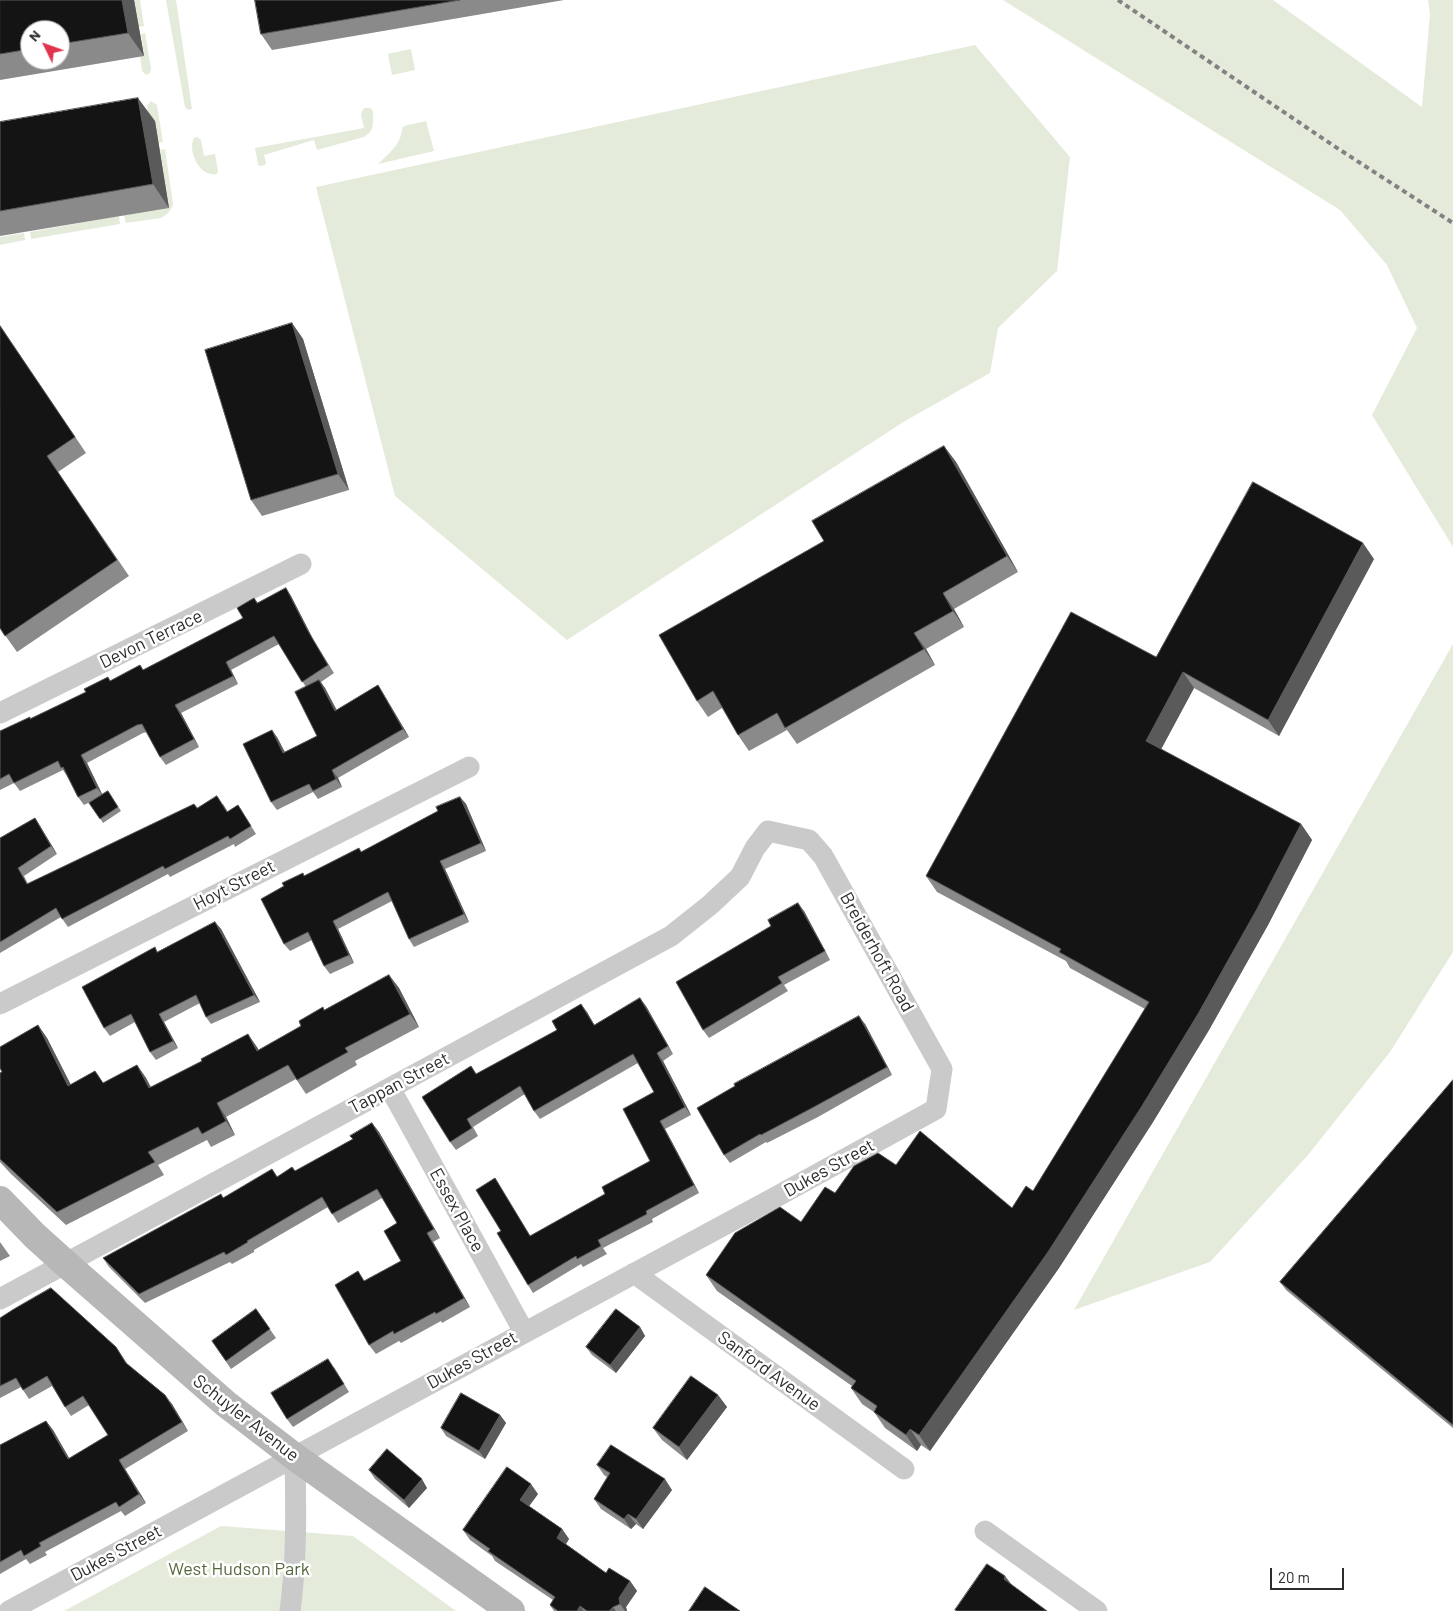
<!DOCTYPE html>
<html>
<head>
<meta charset="utf-8">
<style>
  body { margin:0 }
  #map { position:relative; width:1453px; height:1611px; overflow:hidden; background:#fff; font-family:Barlow,sans-serif }
  canvas { display:block }
  .north { position:absolute; left:20px; top:20px; width:50px; height:50px; box-sizing:border-box; background:#fff; border:1px solid #ababab; border-radius:50%; rotate:312deg; font-size:14px; font-weight:700; line-height:20px; text-align:center; color:#2d2d2d }
  .north::after { content:''; display:block; margin:auto; width:18px; height:22px; background:#e1334d; clip-path:polygon(50% 0,100% 100%,50% 72%,0 100%) }
  .scale { position:absolute; left:1270px; top:1568px; width:74px; height:22px; box-sizing:border-box; border:2px solid #2d2d2d; border-top:0; padding-left:6px; font-size:15px; line-height:18px; white-space:nowrap; color:#2d2d2d; -webkit-text-stroke:4px #fff; paint-order:stroke }
</style>
</head>
<body>
<div id="map">
<canvas width="1453" height="1611"></canvas>
<div class="north">N</div>
<div class="scale">20 m</div>
</div>
<script>
const context = document.querySelector('canvas').getContext('2d');
context.lineJoin = 'round';
function paint(path, color) { context.fillStyle = color; context.fill(path, 'evenodd'); }
function strokePath(path, color, width, dash) { context.strokeStyle = color; context.lineWidth = width; context.lineCap = dash ? 'butt' : 'round'; context.setLineDash(dash || []); context.stroke(path); }
function label(font, color, halo, rows, align = 'center') {
  context.font = font + ' Barlow,sans-serif'; context.lineWidth = 5; context.setLineDash([]); context.textBaseline = 'middle'; context.strokeStyle = halo; context.fillStyle = color; for (const [text, x, y, turn = 0] of rows) {
    context.save(); context.translate(x, y); context.rotate((+turn || 0) * Math.PI / 180); context.textAlign = isNaN(turn) ? turn : align; if (halo) context.strokeText(text, 0, 0); context.fillText(text, 0, 0); context.restore();
  }
}
paint(new Path2D(`
  M133,0H140L144,26L138,27Z
  M166,0H176L192,109L188,110L185,107Z
  M1003,0H1273L1422,107L1430,14L1428,0H1453V547L1372,415L1417,328L1387,265L1340,210Z
  M145,33L151,69L150,73L146,75L142,71L140,56L144,55L141,34Z
  M975,45L1070,157L1057,271L998,328L990,373L905,421L567,640L395,496L316,187Z
  M411,49L415,70L392,75L388,54Z
  M151,101L157,105L163,142L158,143L155,121L150,122L147,106Z
  M364,108H370L373,111C373,122 375,131 364,137L317,150L314,140L264,155L266,162L265,165L259,166L258,164L255,148L364,128L361,114Z
  M426,121L434,151L378,164C386,156 396,148 400,138C402,133 401,130 404,126Z
  M197,137L201,140L204,156L215,154L218,171L217,174C200,178 187,151 194,138Z
  M165,149L173,204C171,211 167,215 161,218L126,223L124,215L169,207L160,150Z
  M119,216L120,224L31,239L30,232Z
  M24,233L25,240L0,245V237Z
  M1453,644V952L1390,1052L1308,1155L1210,1262L1074,1310Z
  M221,1526L353,1536L456,1611H64Z`), '#e5ebdb');
strokePath(new Path2D(`
  M0,713L301,564
  M0,1004L469,767
  M390,1088L524,1332
  M634,1273L904,1469
  M0,1299L671,936L710,905L740,877L755,848L768,831L809,840L823,856L942,1069L936,1109L774,1198L9,1611
  M985,1531L1097,1611
  M290,1611C297,1559 296,1509 295,1457`), '#cacaca', 21);
strokePath(new Path2D(`
  M0,1200L35,1236L65,1263L226,1404L295,1457L511,1611`), '#b7b7b7', 28);
strokePath(new Path2D(`
  M1118,0L1334,146L1453,223`), '#828282', 4, [5, 4]);
paint(new Path2D(`
  M0,0H134L144,56L0,80ZM30,30H60V60H30Z
  M255,0H564L272,50L261,34Z
  M155,121L169,208L0,236V122Z
  M292,323L303,339L349,490L262,516L251,500Z
  M0,325L86,453L58,472L129,576L17,652L0,628Z
  M944,446L956,462L1018,572L954,609L964,627L926,649L935,665L797,744L787,730L749,751L738,735L722,708L708,717L697,701L824,541Z
  M1374,559L1279,736L1194,688L1161,749L1301,824L1312,840L1268,925L1209,1030L1153,1122L1059,1268L930,1451L921,1445L917,1451L885,1428L874,1412L862,1404L851,1388L852,1386L717,1291L706,1275L801,1222L835,1193L896,1165L1012,1208L1033,1191L1145,1009L1070,968L1066,961L937,892L926,876L1156,657Z
  M286,588L291,596L313,639L334,673L321,682L325,688L336,710L378,685L383,693L409,737L338,778L342,787L318,799L313,792L277,810L271,802L277,737L285,752L317,736L306,687L279,644L231,670L238,684L181,713L199,747L166,765L160,757L147,732L143,733L87,763L102,794L108,791L121,811L103,823L90,802L84,805L78,797L67,776L63,770L20,791L14,783L0,790V731L31,718L110,681L143,670L243,618L254,598L258,603Z
  M460,797L466,804L486,851L445,869L469,922L414,947L409,939L392,901L338,929L354,963L330,974L324,966L312,940L290,951L284,944V886L304,876L361,852L438,811Z
  M223,804L228,812L238,805L256,834L235,847L234,844L170,877L168,874L68,927L61,917L0,953V838L35,818L40,826L57,854L24,876L28,884L197,808Z
  M804,911L830,960L784,985L788,991L709,1038L703,1030Z
  M215,922L221,929L260,1002L211,1024L206,1017L200,1003L164,1022L178,1048L156,1060L150,1052L135,1022L110,1036L104,1028L158,952Z
  M389,975L399,988L419,1027L355,1061L357,1065L306,1094L296,1079L226,1117L235,1135L211,1147L207,1140L158,1165L164,1175L66,1225L11,1174L0,1162V1073L2,1072L38,1025L47,1038L71,1085L95,1071L103,1083L137,1065L146,1078L151,1087L257,1047L258,1050L301,1026L325,1010Z
  M646,1006L673,1054L663,1061L691,1115L665,1129L699,1193L652,1219L653,1222L603,1248L607,1254L583,1267L581,1264L533,1293L528,1285L501,1231L495,1178L530,1236L605,1194L650,1161L654,1092L638,1063L540,1119L534,1111L525,1094L473,1127L478,1136L456,1150L450,1142L477,1074L557,1030L587,1012L594,1025Z
  M865,1024L892,1075L818,1117L767,1143L766,1142L730,1163L724,1155Z
  M1453,1080V1428L1286,1290L1280,1282Z
  M372,1123L379,1132L440,1238L433,1242L470,1307L442,1323L441,1321L401,1343L399,1341L376,1354L369,1345L365,1281L401,1261L397,1223L382,1198L338,1223L328,1207L254,1250V1252L232,1264L230,1262L145,1303L109,1267L103,1258L223,1198L277,1176L295,1171L353,1139Z
  M0,1242L10,1256L0,1261Z
  M256,1309L276,1338L231,1369L212,1341Z
  M0,1318L116,1347L128,1365L172,1404L188,1431L125,1469L146,1503L125,1516L121,1511L45,1552L47,1555L30,1564L26,1559L0,1574V1445L46,1421L53,1430L69,1459L108,1435L89,1405L71,1416L65,1407L52,1386L29,1399L21,1387L0,1398Z
  M640,1327L645,1336L616,1373L592,1355L586,1347Z
  M334,1367L349,1392L293,1427L287,1419Z
  M718,1395L727,1407L687,1460L662,1440L653,1428Z
  M500,1415L506,1423L485,1459L446,1436L441,1428Z
  M597,1465L672,1490L643,1529L636,1524L631,1529L601,1509L594,1499L607,1477L604,1475Z
  M369,1470L427,1488L409,1508L375,1479Z
  M538,1494L529,1506L562,1529L569,1539L566,1544L606,1573L630,1581L637,1591L626,1607L627,1611H554L550,1605L553,1600L495,1561L492,1556L470,1540L463,1530Z`), '#8a8a8a');
paint(new Path2D(`
  M122,0H134L144,56L128,33Z
  M138,98L155,121L169,208L153,184Z
  M292,323L303,339L349,490L338,474Z
  M944,446L956,462L1018,572L1007,556Z
  M1363,543L1374,559L1279,736L1268,720Z
  M286,588L291,596L313,639L334,673L308,631Z
  M943,593L954,609L964,627L953,611Z
  M914,633L926,649L935,665L924,649Z
  M226,662L231,670L238,684L233,676Z
  M1183,672L1194,688L1157,757L1146,741Z
  M319,680L325,688L341,718L335,711Z
  M378,685L383,693L409,737L403,729Z
  M175,705L181,713L199,747L194,739Z
  M272,730L277,737L289,761L283,753Z
  M81,755L87,763L103,796L97,788Z
  M332,770L338,778L342,787L336,779Z
  M460,797L466,804L486,851L481,843Z
  M35,818L40,826L57,854L51,846Z
  M1301,824L1312,840L1268,925L1209,1030L1153,1122L1059,1268L930,1451L919,1435Z
  M440,861L445,869L469,922L464,914Z
  M798,903L804,911L830,960L825,951Z
  M333,921L338,929L354,963L349,955Z
  M215,922L221,929L260,1002L254,995Z
  M389,975L399,988L419,1027L410,1014Z
  M640,998L646,1006L673,1054L668,1046Z
  M581,1004L587,1012L599,1033L594,1025Z
  M159,1014L164,1022L178,1048L173,1041Z
  M859,1016L865,1024L892,1075L887,1067Z
  M38,1025L47,1038L78,1099L68,1086Z
  M248,1034L257,1047L266,1064L257,1051Z
  M657,1053L663,1061L691,1115L685,1107Z
  M137,1065L146,1078L158,1102L149,1088Z
  M217,1103L226,1117L235,1135L226,1121Z
  M660,1121L665,1129L699,1193L694,1185Z
  M372,1123L379,1132L440,1238L434,1229Z
  M427,1233L433,1242L470,1307L464,1298Z
  M640,1327L645,1336L616,1373L610,1365Z
  M165,1395L172,1404L188,1431L182,1422Z
  M718,1395L727,1407L687,1460L679,1447Z
  M500,1415L506,1423L485,1459L479,1451Z
  M46,1421L53,1430L75,1468L68,1459Z
  M910,1429L921,1445L917,1451L906,1435Z
  M119,1460L125,1469L146,1503L139,1494Z
  M422,1479L427,1488L409,1508L404,1500Z
  M665,1479L672,1490L643,1529L636,1519Z
  M531,1484L538,1494L527,1509L520,1500Z
  M628,1514L636,1524L631,1529L624,1519Z
  M562,1529L569,1539L564,1547L557,1538Z
  M1005,1576L1012,1585L1004,1579Z
  M630,1581L637,1591L626,1607L627,1611H625L620,1604L619,1598Z
  M580,1606L584,1611H577Z
  M613,1607L616,1611H609Z`), '#5a5a5a');
const building = new Path2D(`
  M0,0H122L128,33L60,44V30H30V49L0,54Z
  M255,0H460L261,34Z
  M138,98L153,184L0,211V122Z
  M292,323L338,474L251,500L205,350Z
  M0,326L75,437L47,456L117,560L5,636L0,628Z
  M944,446L1007,556L943,593L953,611L914,633L924,649L785,728L777,713L738,735L713,691L697,701L659,635L824,541L812,521Z
  M1253,482L1363,543L1268,720L1183,672L1146,741L1301,824L1257,909L1198,1014L1142,1106L1048,1252L919,1435L910,1429L906,1435L874,1412L877,1406L851,1388L856,1381L706,1275L735,1233L780,1207L801,1222L825,1187L835,1193L854,1166L878,1153L896,1165L920,1131L1012,1208L1026,1186L1033,1191L1149,1002L1059,952L1061,949L926,876L1071,612L1156,657Z
  M286,588L308,631L328,665L302,682L274,636L226,662L233,676L175,705L194,739L160,757L142,724L137,725L81,755L97,788L78,797L63,767L61,768L58,761L14,783L9,774L0,779V731L30,717V719L86,692L84,689L108,677L110,681L140,665L143,670L243,618L237,608L254,598L257,603Z
  M319,680L335,711L378,685L403,729L332,770L336,779L313,791L309,784L271,802L243,744L272,730L283,753L317,736L295,692Z
  M108,791L118,807L100,819L89,803Z
  M217,796L227,812L238,805L251,826L230,839L228,836L165,869L163,866L62,919L56,908L0,942V838L35,818L51,846L18,868L27,884L194,804L197,808Z
  M460,797L481,843L440,861L464,914L409,939L388,892L333,921L349,955L324,966L308,932L284,944L261,899L284,886L282,883L303,873L304,876L359,848L361,852L438,811L436,807Z
  M798,903L825,951L778,977L782,983L703,1030L676,982L771,926L768,920Z
  M215,922L254,995L206,1017L196,995L159,1014L173,1041L150,1052L131,1014L104,1028L82,987L155,947L157,952Z
  M389,975L410,1014L345,1048L348,1052L297,1080L288,1065L217,1103L226,1121L202,1134L198,1127L148,1152L155,1162L57,1212L0,1159V1073L2,1072L0,1068V1047L38,1025L68,1086L95,1071L103,1083L137,1065L149,1088L202,1061L201,1059L248,1034L257,1051L301,1026L299,1021L323,1007L324,1010Z
  M640,998L668,1046L657,1053L685,1107L660,1121L694,1185L646,1211L647,1214L598,1240L601,1246L577,1259L576,1256L528,1285L497,1233L501,1231L476,1190L495,1178L530,1236L605,1194L602,1187L650,1161L623,1109L654,1092L633,1054L534,1111L520,1086L467,1119L472,1128L450,1142L422,1097L471,1066L476,1074L557,1030L552,1021L581,1004L594,1025Z
  M859,1016L887,1067L812,1108L761,1135L760,1134L724,1155L697,1108L735,1086L734,1084Z
  M1453,1080V1425L1280,1282Z
  M372,1123L434,1229L427,1233L464,1298L436,1314L435,1312L394,1334L393,1331L369,1345L335,1285L358,1271L364,1281L401,1261L384,1231L397,1223L377,1189L332,1214L322,1197L247,1241L248,1242L226,1255L224,1252L139,1294L103,1258L221,1194L223,1198L272,1169L277,1177L292,1167L295,1171L353,1139L350,1136Z
  M51,1288L116,1347L126,1363L165,1395L182,1422L119,1460L139,1494L119,1507L116,1502L39,1543L41,1546L24,1556L21,1550L0,1562V1445L46,1421L68,1459L108,1435L83,1396L65,1407L47,1376L23,1390L16,1378L0,1386V1318L14,1309Z
  M256,1309L270,1329L226,1361L212,1341Z
  M616,1309L640,1327L610,1365L586,1347Z
  M328,1359L344,1384L287,1419L271,1393Z
  M691,1376L718,1395L679,1447L653,1428Z
  M461,1393L500,1415L479,1451L441,1428Z
  M611,1445L665,1479L636,1519L628,1514L624,1519L594,1499L610,1473L597,1465Z
  M387,1449L422,1479L404,1500L369,1470Z
  M507,1467L531,1484L520,1500L562,1529L557,1538L606,1573L609,1568L630,1581L619,1598L620,1604L613,1607L609,1611H587L580,1606L577,1611H558L550,1605L555,1597L488,1551L490,1549L463,1530Z
  M987,1564L1005,1576L1004,1579L1047,1611H957L955,1610Z
  M705,1587L740,1611H689Z`);
paint(building, '#141414');
strokePath(building, '#5a5a5a', 1);
label('18px', '#2d2d2d', '#fff', [
  ["Devon Terrace",151,639,-26],
  ["Hoyt Street",234,885,-27],
  ["Breiderhoft Road",877,952,61],
  ["Tappan Street",399,1083,-28],
  ["Dukes Street",829,1168,-29],
  ["Essex Place",457,1210,61],
  ["Dukes Street",472,1360,-29],
  ["Sanford Avenue",769,1371,36],
  ["Schuyler Avenue",246,1418,38],
  ["Dukes Street",116,1553,-28]
]);
label('18px', '#54683c', '#fff', [
  ["West Hudson Park",239,1569]
]);
</script>
</body>
</html>
